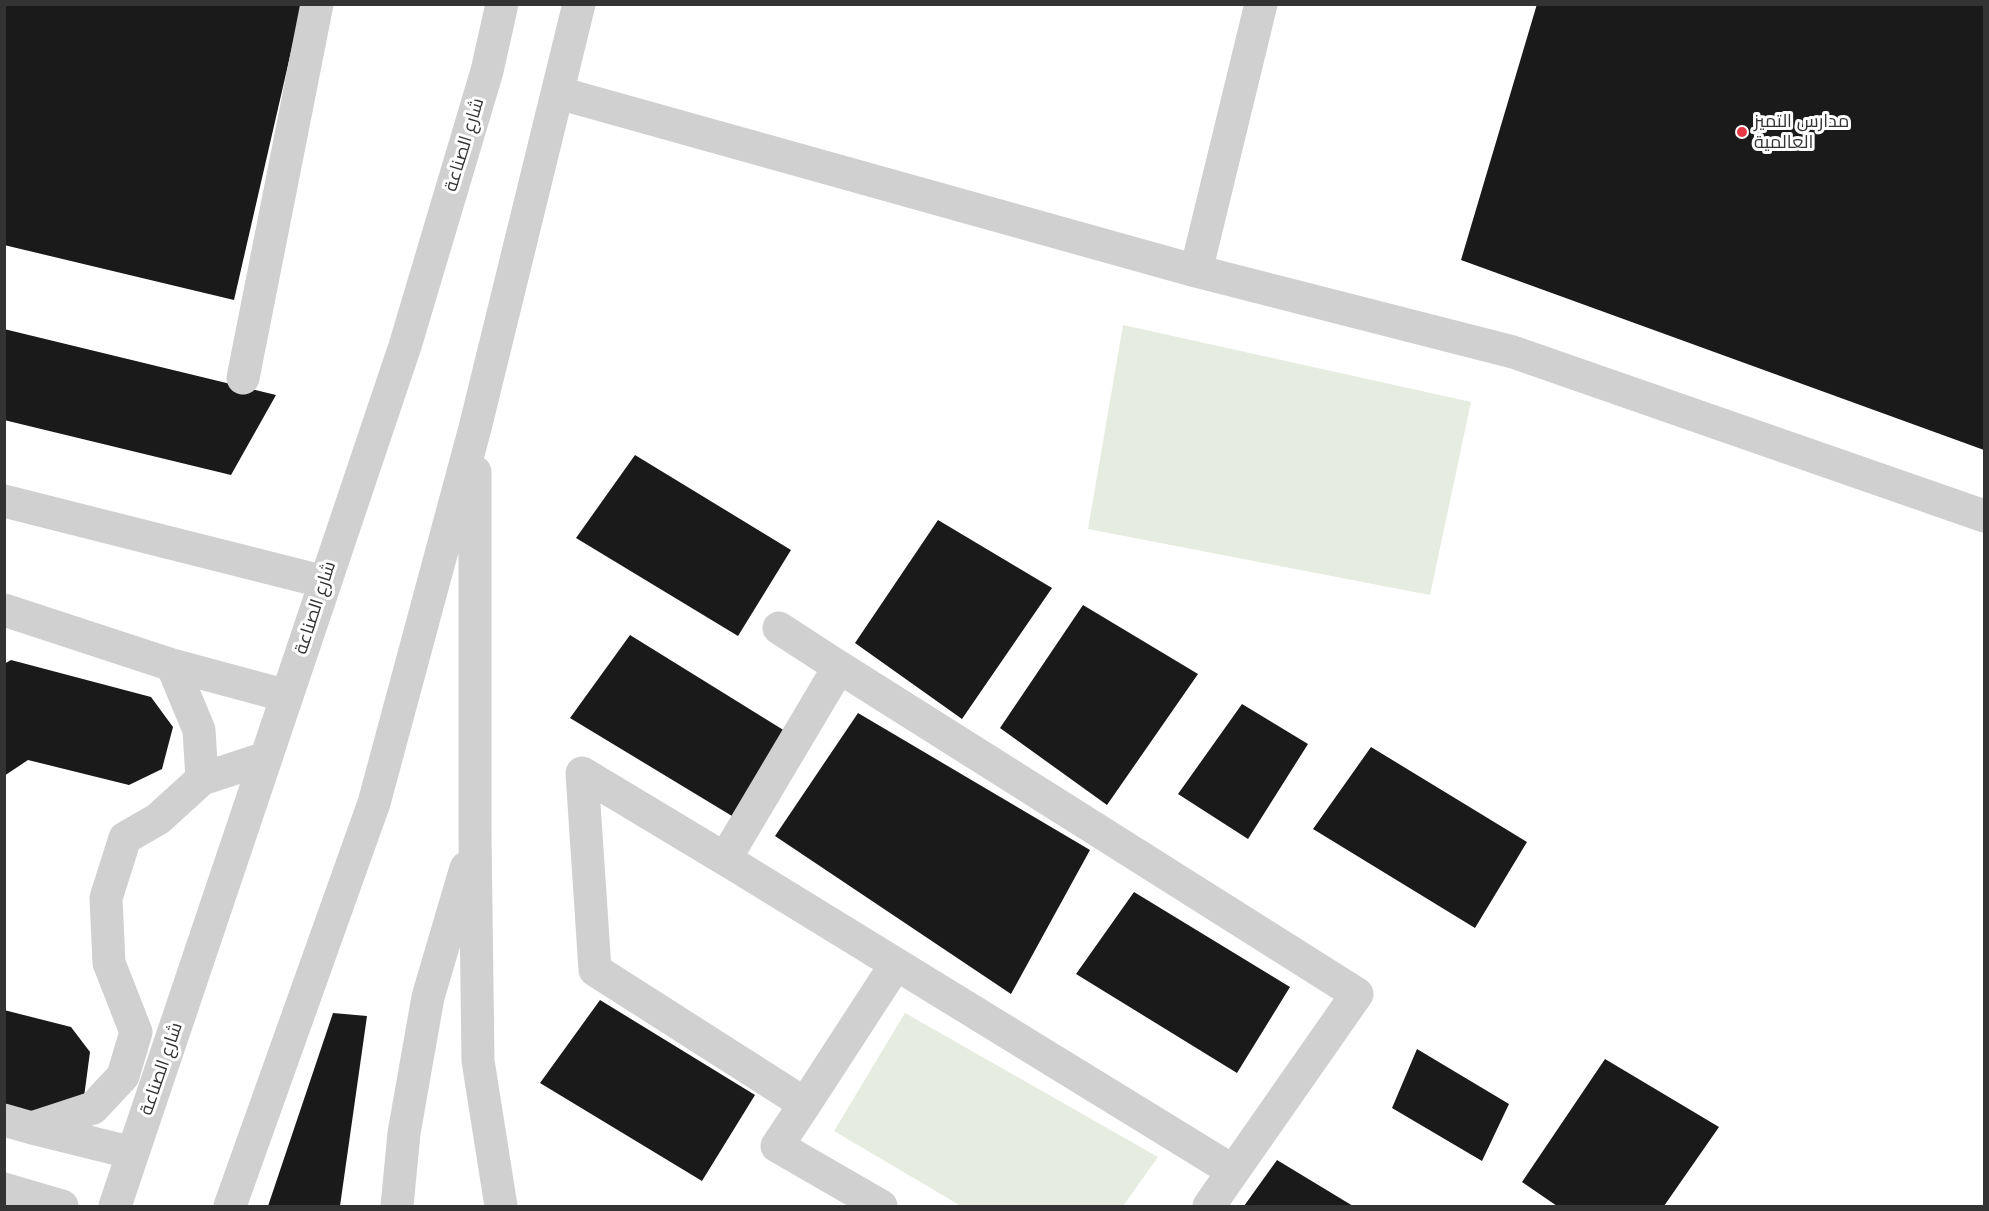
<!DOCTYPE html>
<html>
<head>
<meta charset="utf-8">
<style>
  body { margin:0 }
  #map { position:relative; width:1989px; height:1211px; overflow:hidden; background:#fff; font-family:"DM Sans",sans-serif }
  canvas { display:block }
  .frame { position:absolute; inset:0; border:6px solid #333; pointer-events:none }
</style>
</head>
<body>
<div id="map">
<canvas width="1989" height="1211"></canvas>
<div class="frame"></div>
</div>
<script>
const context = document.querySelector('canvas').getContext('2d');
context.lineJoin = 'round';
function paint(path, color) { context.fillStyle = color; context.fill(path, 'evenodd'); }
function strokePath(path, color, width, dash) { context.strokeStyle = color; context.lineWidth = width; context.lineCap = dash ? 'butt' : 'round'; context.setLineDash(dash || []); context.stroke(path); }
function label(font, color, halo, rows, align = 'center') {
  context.font = font + ' "DM Sans",Cairo,sans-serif'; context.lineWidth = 6; context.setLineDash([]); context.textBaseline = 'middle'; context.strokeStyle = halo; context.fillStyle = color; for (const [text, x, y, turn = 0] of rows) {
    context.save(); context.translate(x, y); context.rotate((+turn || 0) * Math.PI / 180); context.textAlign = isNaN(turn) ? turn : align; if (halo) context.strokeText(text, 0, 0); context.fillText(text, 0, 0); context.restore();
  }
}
paint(new Path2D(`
  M1123,325L1471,402L1430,595L1088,529Z
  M905,1013L1158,1157L1123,1206H961L834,1131Z`), '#e6ecdf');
paint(new Path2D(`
  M4,4H302L234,300L4,245Z
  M1537,4H1984V450L1461,260Z
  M4,329L276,395L231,475L4,420Z
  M635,455L791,550L738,636L576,538Z
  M938,520L1052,588L962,719L855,643Z
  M1083,605L1198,674L1107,805L1000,728Z
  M630,635L785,731L732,816L570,718Z
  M11,660L151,697L173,727L162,769L129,785L28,760L4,776V664Z
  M1242,704L1308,744L1248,839L1178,794Z
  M858,713L1090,850L1011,994L775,836Z
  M1371,747L1527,842L1475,928L1313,829Z
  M1134,892L1290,987L1237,1073L1076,974Z
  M600,1000L755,1095L702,1181L540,1083Z
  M4,1010L71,1027L90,1052L84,1097L51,1117L4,1106Z
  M333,1013L367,1016L340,1206H268Z
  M1417,1049L1509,1104L1482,1161L1392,1108Z
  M1605,1059L1719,1127L1664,1206H1557L1522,1182Z
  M1277,1160L1353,1206H1244Z`), '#1a1a1a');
strokePath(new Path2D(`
  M559,93L1196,271L1513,352L1984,516
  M1196,271L1261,4
  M243,378L317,4
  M475,472V836L478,1061L501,1206
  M4,501L325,582
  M4,610L172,665L287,696
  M779,628L839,667
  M202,779L266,758
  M725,859L582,773L595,970L805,1104L896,964
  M805,1104L777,1146L881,1206
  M4,1120L32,1128L93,1108L123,1076L136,1032L109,963L106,898L125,838L158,819L202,779L199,730L172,665
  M32,1128L133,1153
  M4,1189L62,1206
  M115,1206L405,346L487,71L502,4
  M230,1206L374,803L475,428L579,4
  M397,1206L404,1133L428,997L466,868
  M1209,1206L1357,994L839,667L725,859L1233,1171`), '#d0d0d0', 33);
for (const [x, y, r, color] of [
  [1742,132,6,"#e63946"]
]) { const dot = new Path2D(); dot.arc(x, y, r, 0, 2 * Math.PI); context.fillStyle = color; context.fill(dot); strokePath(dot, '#fff', 2); }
label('18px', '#333', '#fff', [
  ["مدارس التميز",1754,122],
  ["العالمية",1754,143]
], 'left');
label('18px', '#333', '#fff', [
  ["شارع الصناعة",465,145,-73],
  ["شارع الصناعة",316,608,-72],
  ["شارع الصناعة",162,1069,-71]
]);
</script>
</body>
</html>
